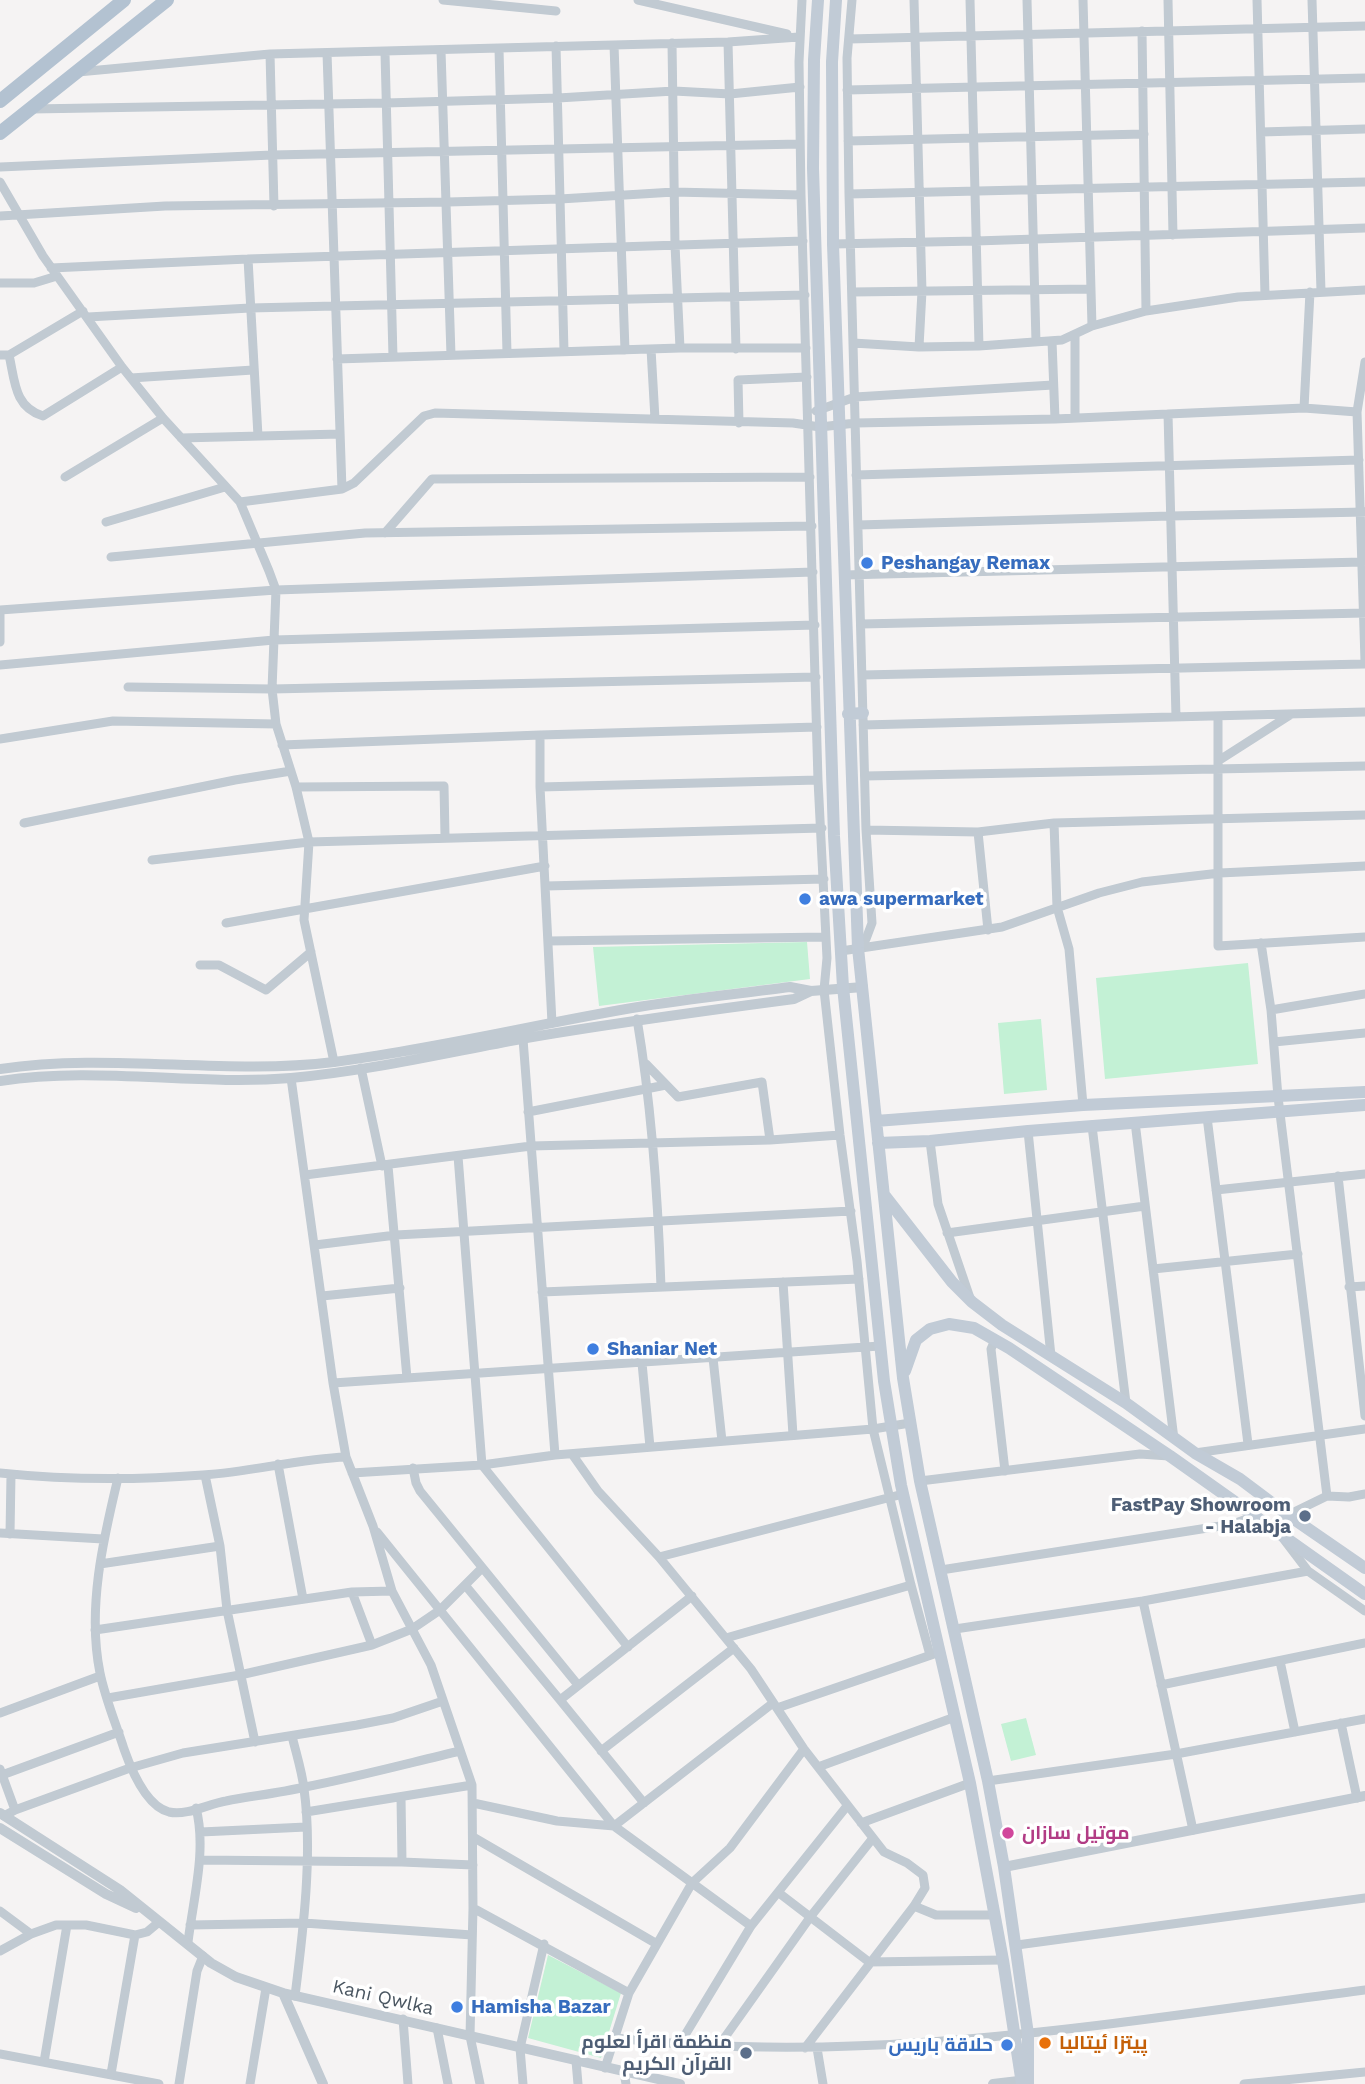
<!DOCTYPE html>
<html>
<head>
<meta charset="utf-8">
<style>
  body { margin:0 }
  canvas { display:block; background:#f5f3f3 }
</style>
</head>
<body>
<canvas width="1365" height="2084"></canvas>
<script>
const context = document.querySelector('canvas').getContext('2d');
context.lineJoin = 'round';
function paint(path, color) { context.fillStyle = color; context.fill(path, 'evenodd'); }
function strokePath(path, color, width, dash) { context.strokeStyle = color; context.lineWidth = width; context.lineCap = dash ? 'butt' : 'round'; context.setLineDash(dash || []); context.stroke(path); }
function label(font, color, halo, rows, align = 'center') {
  context.font = font + ' "Work Sans",Cairo,sans-serif'; context.lineWidth = 7; context.setLineDash([]); context.textBaseline = 'middle'; context.strokeStyle = halo; context.fillStyle = color; for (const [text, x, y, turn = 0] of rows) {
    context.save(); context.translate(x, y); context.rotate((+turn || 0) * Math.PI / 180); context.textAlign = isNaN(turn) ? turn : align; if (halo) context.strokeText(text, 0, 0); context.fillText(text, 0, 0); context.restore();
  }
}
paint(new Path2D(`
  M807,942L810,979L599,1006L593,947Z
  M1248,963L1258,1064L1105,1079L1096,978Z
  M1041,1019L1047,1090L1004,1094L998,1023Z
  M1026,1718L1036,1755L1011,1761L1001,1724Z
  M548,1955L621,1993L601,2058L528,2038Z`), '#c3f1d5');
strokePath(new Path2D(`
  M443,0L556,11
  M638,0L787,34
  M802,0L799,62L801,195L818,780L827,958L824,990L840,1135L857,1261L873,1429L911,1585L930,1655
  M852,0L847,58L849,194L866,830L872,923L866,939L858,948
  M914,0L922,291L919,347
  M970,0L979,346
  M1027,0L1036,342
  M1083,0L1092,326
  M1168,0L1173,235
  M1257,0L1265,295
  M1312,0L1321,291
  M1142,31L1146,311
  M849,39L1365,26
  M728,42L736,349
  M672,43L675,245L680,348
  M614,45L625,350
  M556,46L564,351
  M499,49L507,353
  M441,51L451,355
  M327,53L342,489
  M385,53L393,357
  M270,54L274,206
  M78,72L270,54L728,42L799,37
  M847,90L1365,78
  M32,109L386,103L558,98L674,91L730,94L800,87
  M1261,132L1365,129
  M848,141L1144,134
  M0,167L272,155L800,144
  M0,182L43,256L122,367L163,418L240,502L269,571L276,590L272,689L276,724L296,787L309,842L304,920L334,1062
  M849,194L1365,182
  M0,216L165,206L448,202L560,199L674,192L801,195
  M833,244L976,241L1365,228
  M248,259L258,436
  M51,268L248,259L803,241
  M0,283H34L57,276
  M852,292L1091,289
  M88,317L250,308L805,295
  M1075,336V417
  M1052,341L1055,419
  M853,343L919,347L979,346L1062,340L1092,326L1146,311L1238,297L1365,290
  M651,349L655,419
  M0,355H9L83,311
  M9,355C15,381 14,407 43,416L122,367
  M337,359L680,348H806
  M1365,362L1357,412L1365,661
  M131,378L253,370
  M1304,408L1310,292
  M816,411L855,397L1053,385
  M1168,414L1176,717
  M739,423L738,380L807,377
  M181,438L340,434
  M856,475L1359,460
  M65,477L163,418
  M240,502L342,489L354,483L424,416L435,413L793,423L820,427L856,423L1055,419L1304,408L1357,412
  M106,522L225,487
  M858,525L1170,516L1365,512
  M385,533L432,479L810,477
  M111,557L365,533L812,526
  M844,575L1362,562
  M0,610L276,590L813,572
  M861,624L1365,613
  M0,642V610
  M0,665L274,640L815,625
  M862,675L1365,664
  M128,687L272,689L816,677
  M1218,716V946L1365,937
  M863,725L1365,712
  M540,735V787L552,1023
  M0,739L113,721L276,724
  M282,745L540,735L817,727
  M1218,761L1290,715
  M865,776L1365,766
  M296,787L444,786L445,836
  M540,787L818,780
  M24,823L235,780L291,771
  M1054,823L1057,907L1069,949L1083,1105
  M866,830L978,832L1054,823L1365,815
  M978,832L988,930
  M152,860L309,842L822,828
  M546,886L824,879
  M226,923L545,866
  M548,941L826,937
  M1261,943L1271,1010L1278,1097L1327,1496L1288,1515L1276,1529L1308,1571L1365,1611
  M841,951L1002,927L1099,893L1142,882L1220,873L1365,866
  M200,965H219L266,990L311,952
  M1271,1010L1365,994
  M637,1019C652,1108 658,1197 661,1287
  M523,1039L555,1455
  M1274,1042L1365,1033
  M646,1064L678,1097L762,1082L770,1140
  M361,1068L382,1166
  M291,1078L333,1383L346,1457L373,1526L392,1591L431,1665L472,1785L473,1908L470,2036L480,2084
  M528,1112L666,1085
  M1207,1117L1248,1444
  M1135,1122L1174,1439
  M1092,1126L1126,1403
  M1028,1131L1051,1356
  M930,1141L938,1204L970,1298
  M458,1156L482,1465L628,1647
  M388,1166L407,1378
  M305,1175L531,1146L770,1140L840,1135
  M1338,1176L1365,1416
  M1216,1190L1365,1174
  M947,1233L1145,1206
  M315,1245L396,1235L851,1211
  M1153,1269L1298,1254
  M783,1282L793,1435
  M1349,1287L1365,1286
  M542,1292L859,1279
  M322,1296L400,1288
  M995,1340L991,1349L1005,1471
  M713,1358L722,1441
  M642,1363L650,1447
  M333,1383L880,1346
  M1195,1453L1365,1429
  M572,1454L598,1491L659,1557L751,1669L804,1749L884,1852L907,1863L923,1875L925,1888L914,1906L805,2048
  M278,1464L303,1599
  M413,1468L416,1483L420,1491L578,1685
  M0,1473C66,1480 137,1480 203,1475C251,1472 298,1459 346,1457
  M352,1473L482,1465L555,1455L873,1429L910,1423
  M205,1475L220,1546L227,1610L255,1742
  M118,1478C103,1540 87,1609 100,1673C105,1698 116,1724 124,1749C131,1769 146,1806 169,1812C187,1816 208,1804 226,1801C252,1796 279,1793 305,1787C357,1777 409,1763 460,1751
  M920,1481L1140,1454L1169,1456
  M1327,1496L1349,1497L1365,1494
  M377,1532L614,1826L751,1926
  M0,1533L103,1539
  M10,1534L11,1475
  M659,1557L903,1494
  M100,1564L220,1546
  M941,1570L1233,1524L1255,1516
  M465,1585L560,1700
  M352,1592L372,1645
  M1143,1601L1193,1830
  M955,1629L1143,1601L1308,1571
  M95,1630L352,1592L392,1591
  M726,1638L911,1585
  M1280,1661L1295,1732
  M1161,1685L1365,1643
  M108,1698L240,1675L372,1645L412,1629L440,1610L482,1568
  M777,1708L934,1654
  M0,1713L100,1676
  M1341,1723L1357,1798
  M292,1736C296,1753 302,1771 304,1789C313,1853 303,1932 295,1996
  M601,1751L734,1648
  M818,1767L955,1717
  M0,1769L15,1810
  M2,1775L119,1732
  M988,1781L1176,1754L1365,1719
  M401,1797L402,1862
  M473,1803L557,1821L614,1826L773,1703
  M644,1803L560,1700L692,1596
  M306,1812L472,1785
  M4,1816L15,1810L130,1768L183,1753L357,1725L393,1718L443,1701
  M861,1823L970,1783
  M201,1832L306,1827
  M473,1837L657,1944
  M200,1860L402,1862L473,1865
  M779,1893L869,1962L1003,1960
  M914,1906L936,1915H994
  M473,1908L629,1993
  M0,1911L31,1934
  M190,1925L304,1923L472,1935
  M188,1942C193,1900 207,1850 196,1808
  M1017,1945L1365,1898
  M0,1951L31,1934L56,1925H86L135,1935L147,1932L159,1922
  M403,2019L408,2084
  M437,2028L448,2084
  M616,2038C866,2067 1117,2022 1365,1990
  M679,2045L751,1926L847,1806
  M718,2047L811,1916L873,1838
  M817,2048L823,2084
  M0,2054L159,2084
  M576,2061L578,2084
  M44,2062L67,1925
  M605,2068L629,1993L692,1883L730,1848L804,1749
  M624,2072L626,2084
  M111,2074L135,1935
  M179,2084L197,1971L203,1956
  M250,2084L266,1988
  M523,2084L520,2048L544,1944
  M1244,2084L1365,2072`), '#c1cad2', 9);
strokePath(new Path2D(`
  M0,1069C111,1052 223,1076 334,1062C434,1049 533,1025 632,1008C684,999 737,994 790,987L811,991L863,987
  M0,1081C97,1066 194,1086 291,1078C368,1071 445,1053 521,1039C612,1023 703,1011 794,999L811,991
  M0,1813L120,1890L211,1963L236,1977L283,1993L680,2084
  M0,1828L106,1894L136,1908
  M1004,1867L1365,1796
  M283,1993L323,2084
  M993,2084L1027,2080`), '#c1cad2', 10);
strokePath(new Path2D(`
  M818,0L814,60L813,168L834,836L843,987L884,1381L901,1485L970,1783L1003,1960L1022,2084
  M836,0L832,62L833,244L858,948L903,1378L920,1481L988,1781L1004,1867L1028,2034V2084
  M848,714L863,713
  M876,1121L1083,1105L1365,1092
  M878,1143L930,1141L1028,1131L1365,1105
  M885,1196L952,1282L972,1302L1002,1325L1126,1403L1195,1453L1240,1479L1288,1515L1365,1568
  M905,1371L916,1340L930,1329L949,1324L974,1328L1009,1348L1170,1456L1365,1594`), '#c1cbd6', 12);
strokePath(new Path2D(`
  M0,101L124,0
  M0,133L167,0`), '#b3c2d1', 14);
for (const [x, y, r, color] of [
  [867,563,7,"#3f7fe0"],
  [805,899,7,"#3f7fe0"],
  [593,1349,7,"#3f7fe0"],
  [1305,1516,7,"#5c6f8a"],
  [1008,1833,7,"#d1479c"],
  [457,2007,7,"#3f7fe0"],
  [1045,2043,7,"#e8710a"],
  [1007,2045,7,"#3f7fe0"],
  [746,2053,7,"#5c6f8a"]
]) { const dot = new Path2D(); dot.arc(x, y, r, 0, 2 * Math.PI); context.fillStyle = color; context.fill(dot); strokePath(dot, '#fff', 2.5); }
label('bold 19px', '#366cbe', '#fff', [
  ["Peshangay Remax",881,563],
  ["awa supermarket",819,899],
  ["Shaniar Net",607,1349],
  ["Hamisha Bazar",471,2007],
  ["حلاقة باریس",993,2045,"right"]
], 'left');
label('bold 19px', '#4e5e75', '#fff', [
  ["FastPay Showroom",1291,1505],
  ["- Halabja",1291,1527],
  ["منظمة اقرأ لعلوم",732,2042],
  ["القرآن الكريم",732,2064]
], 'right');
label('bold 19px', '#b23c85', '#fff', [
  ["موتيل سازان",1022,1833]
], 'left');
label('19px', '#4a5661', '#fff', [
  ["Kani Qwlka",383,1998,13]
]);
label('bold 19px', '#c56008', '#fff', [
  ["پیتزا ئیتالیا",1059,2043]
], 'left');
</script>
</body>
</html>
